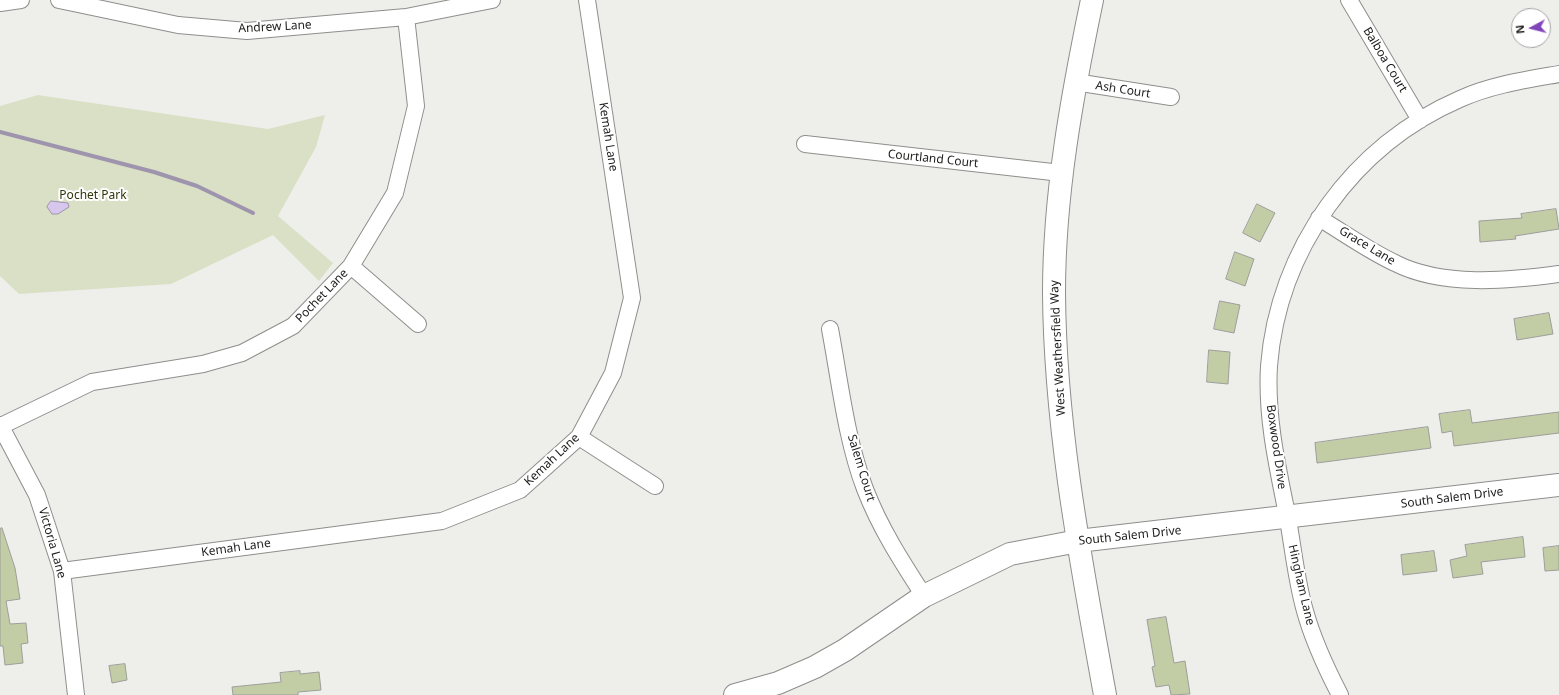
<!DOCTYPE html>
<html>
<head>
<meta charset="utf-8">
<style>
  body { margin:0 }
  #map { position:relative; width:1559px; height:695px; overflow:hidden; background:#eeefeb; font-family:"Noto Sans",sans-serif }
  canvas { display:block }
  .north { position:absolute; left:1511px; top:8px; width:40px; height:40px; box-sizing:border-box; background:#fff; border:1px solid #a4a4a4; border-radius:50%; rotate:263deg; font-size:11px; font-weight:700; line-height:16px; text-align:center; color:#1c1c1b }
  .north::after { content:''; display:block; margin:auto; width:14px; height:18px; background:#8145ba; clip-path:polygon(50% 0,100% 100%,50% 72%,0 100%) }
</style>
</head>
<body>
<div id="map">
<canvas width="1559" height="695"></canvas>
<div class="north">N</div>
</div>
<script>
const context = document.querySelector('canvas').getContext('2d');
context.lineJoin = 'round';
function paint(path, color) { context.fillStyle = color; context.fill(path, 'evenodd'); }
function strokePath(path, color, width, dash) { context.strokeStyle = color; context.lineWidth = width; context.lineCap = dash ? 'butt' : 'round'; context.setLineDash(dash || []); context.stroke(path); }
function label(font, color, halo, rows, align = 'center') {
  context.font = font + ' "Noto Sans",sans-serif'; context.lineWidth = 4; context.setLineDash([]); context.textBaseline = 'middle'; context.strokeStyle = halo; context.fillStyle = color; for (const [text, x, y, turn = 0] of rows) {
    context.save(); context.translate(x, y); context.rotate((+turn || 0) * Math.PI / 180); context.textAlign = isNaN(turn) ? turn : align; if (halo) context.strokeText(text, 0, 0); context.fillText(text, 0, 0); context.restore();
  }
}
paint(new Path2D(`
  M38,95L268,129L325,115L316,147L278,216L333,263L319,281L273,235L171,284L19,294L0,276V106Z`), '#d9e0c5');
const water = new Path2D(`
  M51,201L68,203L69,207L58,214H52L47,207Z`);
paint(water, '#d7c7ed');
strokePath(water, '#9f94ae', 1);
strokePath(new Path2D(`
  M0,132L154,172L197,186L253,213`), '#9f94ae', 4);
const building = new Path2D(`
  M1257,204L1275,213L1260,242L1243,233Z
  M1556,209L1559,229L1515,236L1516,239L1480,242L1479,221L1522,218L1521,214Z
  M1235,252L1254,259L1245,286L1226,279Z
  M1220,301L1240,305L1234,333L1214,329Z
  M1549,313L1553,334L1517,340L1514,319Z
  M1209,350L1230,352L1228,384L1207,382Z
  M1470,410L1472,423L1559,412V433L1454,446L1452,431L1442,433L1439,414Z
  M1428,427L1431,448L1317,463L1315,443Z
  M2,528L15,568L20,599L6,601L10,624L26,623L28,643L21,644L23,663L5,665L3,646H0V529Z
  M1523,537L1525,557L1481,562L1483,574L1453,578L1450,560L1467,556L1465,545Z
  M1559,546V570L1545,571L1543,548Z
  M1434,551L1437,571L1403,575L1401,555Z
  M1166,617L1174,663L1185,661L1190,694L1171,695L1169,685L1156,687L1152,667L1155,666L1147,620Z
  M125,664L127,680L112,683L109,666Z
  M300,671V674L319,672L321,690L298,692V695H233L232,687L281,682L280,673Z`);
paint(building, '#c2cca5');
strokePath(building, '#9d9e9b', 1);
const street = new Path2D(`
  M59,0L178,25L247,31L406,17L492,0
  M1349,0L1420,120
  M0,3L21,0
  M1075,82L1171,97
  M805,144L1061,173
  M1319,218C1344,233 1369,251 1395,263C1442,287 1508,281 1559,274
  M351,266L418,324
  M830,329C840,382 846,439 865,489C880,528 902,562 924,596
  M0,425L37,495L62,571L76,695
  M1,426L92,382L203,364L242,353L293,326L351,266L395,193L416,106L406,17
  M579,437L655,486
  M62,571L442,521L520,490L579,437L613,373L632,298L587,0
  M1340,695C1326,668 1313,640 1305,611C1296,580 1293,546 1287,514C1277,465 1266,416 1269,366C1278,250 1353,145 1460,99C1491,85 1525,80 1559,74`);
const secondary = new Path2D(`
  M1092,0C1072,96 1054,194 1054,293C1055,428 1081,562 1105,695
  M735,695L778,683L815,667L845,650L924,596L1010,554L1078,541L1559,485`);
strokePath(street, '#8e8f8c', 18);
strokePath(secondary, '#8e8f8c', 24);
strokePath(street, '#fff', 16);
strokePath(secondary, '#fff', 22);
label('12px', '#1c1c1b', '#fff', [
  ["Andrew Lane",275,27,-3],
  ["Balboa Court",1385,60,59],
  ["Ash Court",1123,90,9],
  ["Kemah Lane",608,137,81],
  ["Courtland Court",933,159,6],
  ["Grace Lane",1367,246,31],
  ["Pochet Lane",322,296,-46],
  ["West Weathersfield Way",1058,348,-93],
  ["Boxwood Drive",1276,447,82],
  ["Kemah Lane",552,460,-43],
  ["Salem Court",861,468,73],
  ["South Salem Drive",1452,498,-7],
  ["South Salem Drive",1130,536,-6],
  ["Victoria Lane",52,543,74],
  ["Kemah Lane",236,548,-8],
  ["Hingham Lane",1301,585,77]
]);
label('12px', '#2f3708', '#fff', [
  ["Pochet Park",93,196]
]);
</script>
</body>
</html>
